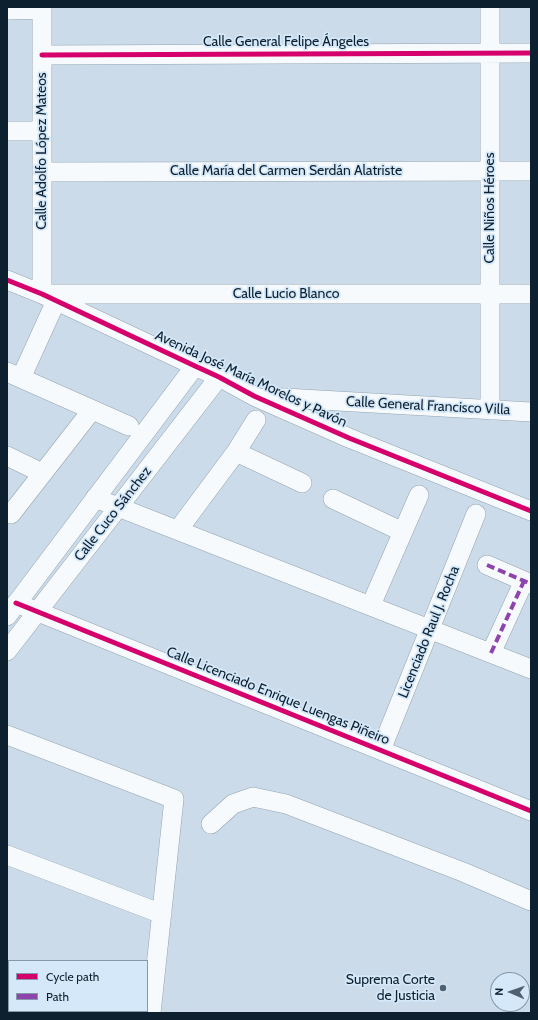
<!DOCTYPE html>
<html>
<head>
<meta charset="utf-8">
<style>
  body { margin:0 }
  #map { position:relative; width:538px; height:1020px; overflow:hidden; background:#cbdbe9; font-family:Cabin,sans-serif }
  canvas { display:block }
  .frame { position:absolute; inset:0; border:8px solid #0c2030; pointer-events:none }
  .legend { position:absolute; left:8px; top:960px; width:140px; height:52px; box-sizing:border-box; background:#d4e8f9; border:1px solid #8498a9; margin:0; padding:5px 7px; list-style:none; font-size:12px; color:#0c2030 }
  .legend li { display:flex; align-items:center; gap:8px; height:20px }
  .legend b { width:20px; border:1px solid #8498a9 }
  .north { position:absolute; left:490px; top:972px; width:40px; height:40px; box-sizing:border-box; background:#d4e8f9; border:1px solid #8498a9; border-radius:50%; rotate:272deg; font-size:11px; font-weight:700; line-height:16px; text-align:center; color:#0c2030 }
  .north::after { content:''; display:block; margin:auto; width:14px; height:18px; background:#4f6171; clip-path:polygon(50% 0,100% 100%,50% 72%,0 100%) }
</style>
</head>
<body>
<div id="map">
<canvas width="538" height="1020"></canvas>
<div class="frame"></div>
<ul class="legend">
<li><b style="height:5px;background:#d6006c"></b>Cycle path</li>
<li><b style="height:5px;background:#8e44ad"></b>Path</li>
</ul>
<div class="north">N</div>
</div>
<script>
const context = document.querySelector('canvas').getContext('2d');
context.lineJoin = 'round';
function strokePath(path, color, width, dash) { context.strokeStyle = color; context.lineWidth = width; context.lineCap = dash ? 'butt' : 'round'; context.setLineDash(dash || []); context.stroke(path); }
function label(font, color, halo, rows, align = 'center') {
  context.font = font + ' Cabin,sans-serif'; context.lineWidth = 3.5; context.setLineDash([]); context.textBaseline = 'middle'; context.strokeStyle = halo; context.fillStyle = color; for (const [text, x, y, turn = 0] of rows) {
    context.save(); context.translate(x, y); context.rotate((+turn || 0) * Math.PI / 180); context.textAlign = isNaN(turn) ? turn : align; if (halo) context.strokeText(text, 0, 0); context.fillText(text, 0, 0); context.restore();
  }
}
const minor = new Path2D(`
  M42,7V294
  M490,7V410
  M7,10L42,9
  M42,55L531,53
  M7,131H42
  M42,172L531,171
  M7,280L42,294L195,366L219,377L254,396L349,438L531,511
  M47,294H531
  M7,372L129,426
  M21,378L56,301
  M267,397L531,412
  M236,452L302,483
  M7,456L42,473
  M95,498L531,669
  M333,499L403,532
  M7,512L11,514L92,410
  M178,530L236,452L256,420
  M487,565L531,584
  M16,603L531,811
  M371,605L419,495
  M7,616L195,366
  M7,651L219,377
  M491,653L524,581
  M7,735L174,799L151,1013
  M381,750L476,514
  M211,824L233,804L253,797L286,804L463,872L531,901
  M7,855L162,914
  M7,973L9,974
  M95,1011L100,1013`);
strokePath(minor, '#92a3b1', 20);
strokePath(minor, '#f7fafc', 19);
strokePath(new Path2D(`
  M487,565L531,584
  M491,653L524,581`), '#8e44ad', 4, [8, 4]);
strokePath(new Path2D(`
  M42,55L531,53
  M7,280L42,294L195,366L219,377L254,396L349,438L531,511
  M16,603L531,811`), '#d6006c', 5);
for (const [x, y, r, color] of [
  [443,988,4,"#4f6171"]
]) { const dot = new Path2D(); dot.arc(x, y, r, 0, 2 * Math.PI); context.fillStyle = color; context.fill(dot); strokePath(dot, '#d4e8f9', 1.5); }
label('14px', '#0c2030', '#d4e8f9', [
  ["Calle General Felipe Ángeles",286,42],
  ["Calle Adolfo López Mateos",42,151,-90],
  ["Calle María del Carmen Serdán Alatriste",286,171],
  ["Calle Niños Héroes",490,208,-90],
  ["Calle Lucio Blanco",286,294],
  ["Avenida José María Morelos y Pavón",251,379,25],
  ["Calle General Francisco Villa",428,406,3],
  ["Calle Cuco Sánchez",113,514,-52],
  ["Licenciado Raul J. Rocha",429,632,-68],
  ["Calle Licenciado Enrique Luengas Piñeiro",278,696,22]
]);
label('14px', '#0c2030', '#d4e8f9', [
  ["Suprema Corte",435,980],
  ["de Justicia",435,996]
], 'right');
</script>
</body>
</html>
